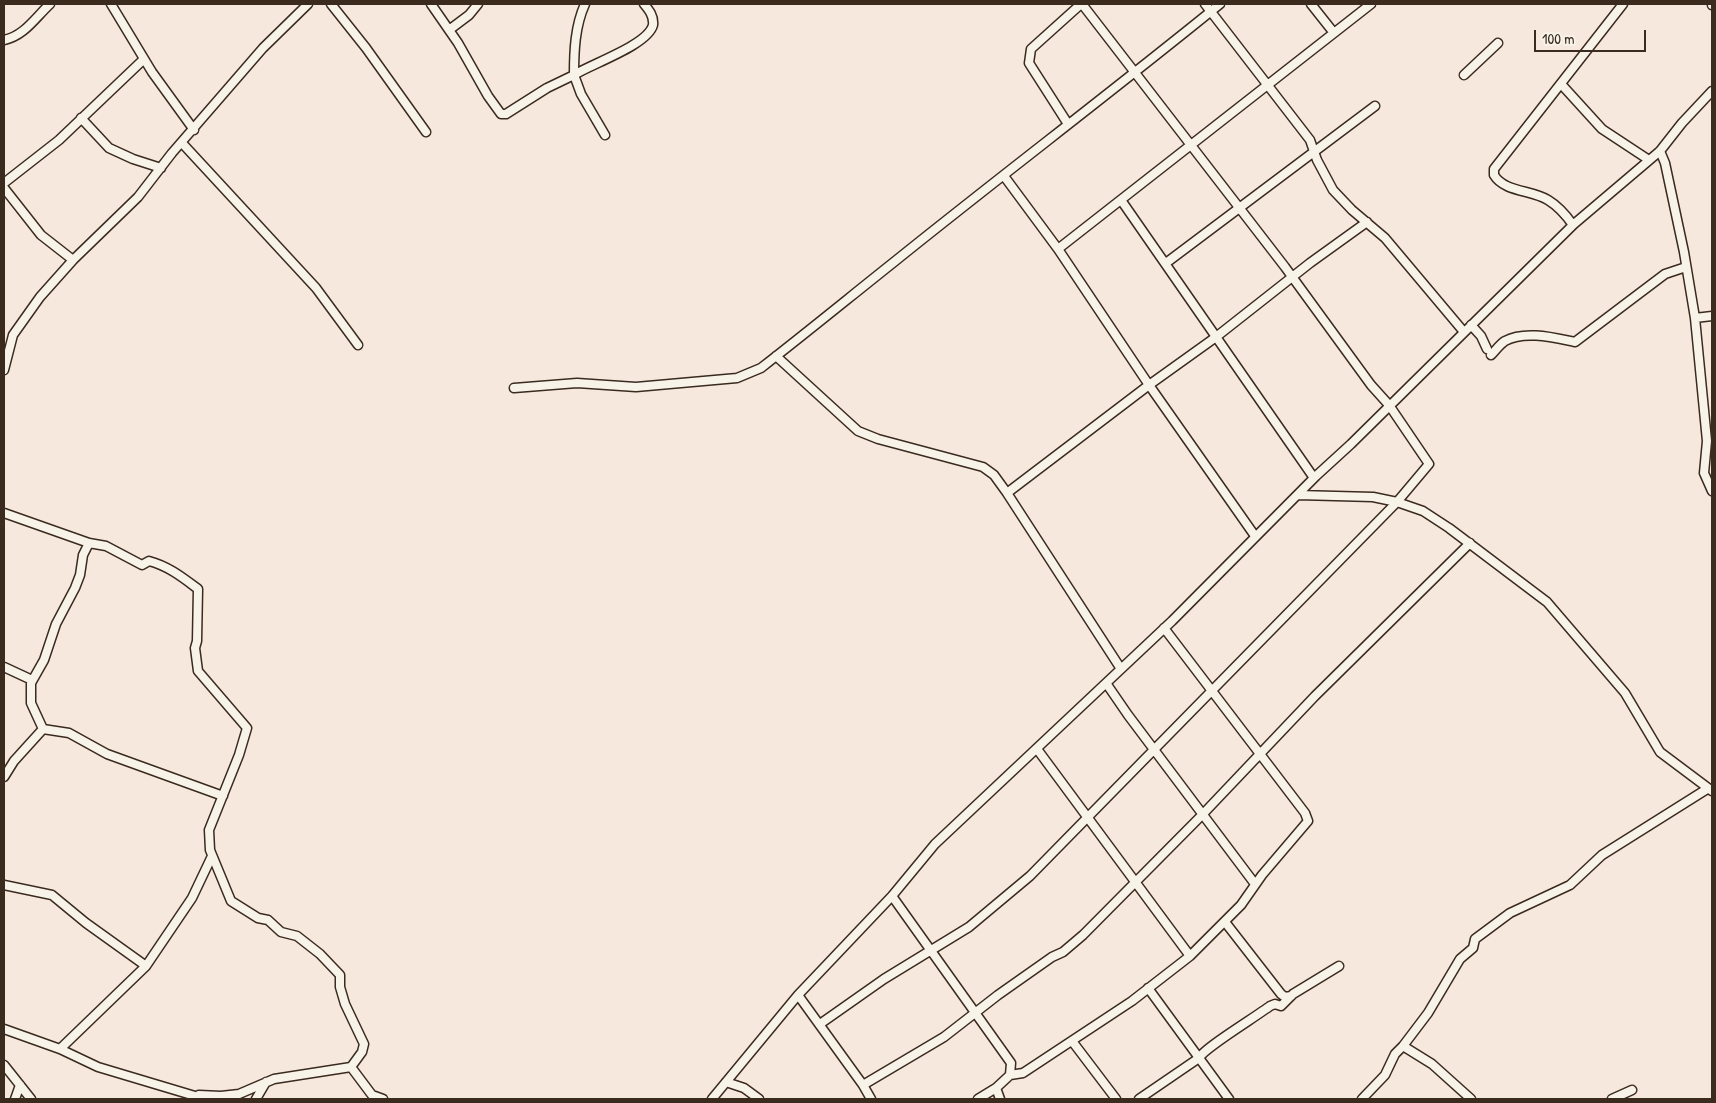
<!DOCTYPE html>
<html>
<head>
<meta charset="utf-8">
<style>
  body { margin:0 }
  #map { position:relative; width:1716px; height:1103px; overflow:hidden; background:#f7e8dd; font-family:"Patrick Hand",sans-serif }
  canvas { display:block }
  .frame { position:absolute; inset:0; border:5px solid #3b2a1e; pointer-events:none }
  .scale { position:absolute; left:1534px; top:30px; width:112px; height:22px; box-sizing:border-box; border:2px solid #3b2a1e; border-top:0; padding-left:6px; font-size:15px; line-height:18px; white-space:nowrap; color:#3b2a1e; -webkit-text-stroke:4px #f7f3e8; paint-order:stroke }
</style>
</head>
<body>
<div id="map">
<canvas width="1716" height="1103"></canvas>
<div class="frame"></div>
<div class="scale">100 m</div>
</div>
<script>
const context = document.querySelector('canvas').getContext('2d');
context.lineJoin = 'round';
function strokePath(path, color, width, dash) { context.strokeStyle = color; context.lineWidth = width; context.lineCap = dash ? 'butt' : 'round'; context.setLineDash(dash || []); context.stroke(path); }
const minor = new Path2D(`
  M111,4L152,72L194,130
  M331,4L366,48L426,132
  M431,4L458,43L488,96L501,114H506L547,88L574,75C574,51 575,26 585,4
  M1205,4L1310,140L1317,160L1333,190L1352,210L1385,238L1464,332
  M1311,4L1334,33
  M1712,4V5
  M449,30L469,15L478,4
  M4,40C24,36 35,18 50,4
  M1464,75L1498,43
  M1561,84L1602,129L1649,160
  M81,118L109,148L133,159L161,168
  M1068,124L1029,63L1031,49L1081,4
  M605,135L581,94L574,75C591,64 648,45 653,25C654,16 649,10 644,4
  M182,143L316,288L358,345
  M1660,151L1665,163L1684,252L1695,318L1707,441L1704,473L1712,491
  M1004,176L1058,249L1149,385L1255,536
  M4,183L59,140L144,59
  M4,188L41,235L73,260
  M1121,200L1314,478
  M1573,225C1566,215 1558,206 1548,200C1532,190 1504,192 1494,175V169L1623,4
  M1058,249L1371,4
  M1166,263L1375,106
  M1695,318L1712,316
  M1471,325L1481,336L1487,349
  M1491,355C1495,351 1500,344 1505,341C1525,330 1555,338 1575,342L1665,274L1686,267
  M776,356L858,431L878,439L983,467L994,475L1007,493L1121,669
  M4,370L13,335L40,297L73,260L138,197L172,153L263,48L308,4
  M514,388L577,383L636,387L737,378L761,368C806,333 850,297 894,262C1002,175 1113,91 1220,4
  M1007,493L1149,385L1216,337L1310,263L1367,222
  M1298,495L1373,497L1397,502L1423,511L1449,528L1547,602L1625,693L1660,752L1712,791
  M4,513L89,543L106,546L142,565L149,561C168,566 182,577 198,589L197,641L195,648L198,671L247,728L239,755L209,830L210,850L231,901L258,918L268,920L281,932L297,936L320,954L340,975V987L345,1004L364,1044L362,1052L351,1067
  M4,667L32,680
  M1106,683L1128,715L1255,884
  M43,729L31,703V683L44,660L56,624L75,588L80,575L83,555L89,543
  M43,729L69,733L107,754L223,796
  M1037,749L1190,956
  M4,777L14,761L43,729
  M4,885L52,895L86,923L146,966
  M892,896L1011,1063L1010,1075L996,1088L978,1099
  M1225,922L1281,994L1285,997L1291,996
  M1148,988L1229,1099
  M798,995L863,1085L871,1099
  M820,1024L884,979L969,927L1030,876L1397,502L1429,464L1389,405L1371,385L1285,267L1082,4
  M4,1029L60,1049L98,1067L205,1099
  M1072,1041L1116,1099
  M1403,1046L1432,1064L1471,1099
  M60,1049L146,966L192,898L212,856
  M4,1065L31,1099
  M1010,1075L1023,1073L1132,1001L1190,956L1241,905L1262,875L1308,821L1305,813L1164,628
  M726,1082L744,1088L759,1099
  M863,1085L944,1037L998,995L1052,957L1063,952L1083,935L1202,815L1315,696L1470,543
  M996,1088L1000,1099
  M199,1095L221,1096L239,1094L274,1079L351,1067L372,1095L383,1099
  M15,1099L20,1085
  M256,1099L266,1082
  M712,1099L798,995L892,896L935,844L1172,621L1316,476L1351,444L1574,224L1660,151L1682,123L1712,91
  M1139,1099L1199,1058C1204,1048 1257,1016 1270,1006L1275,1004L1281,1006L1293,994L1339,966
  M1362,1099L1385,1075L1395,1054L1403,1046L1428,1013L1460,959L1473,948L1475,939L1510,913L1570,885L1602,855L1707,789
  M1612,1099L1632,1090`);
strokePath(minor, '#3b2a1e', 11);
strokePath(minor, '#f7f3e8', 8);
</script>
</body>
</html>
